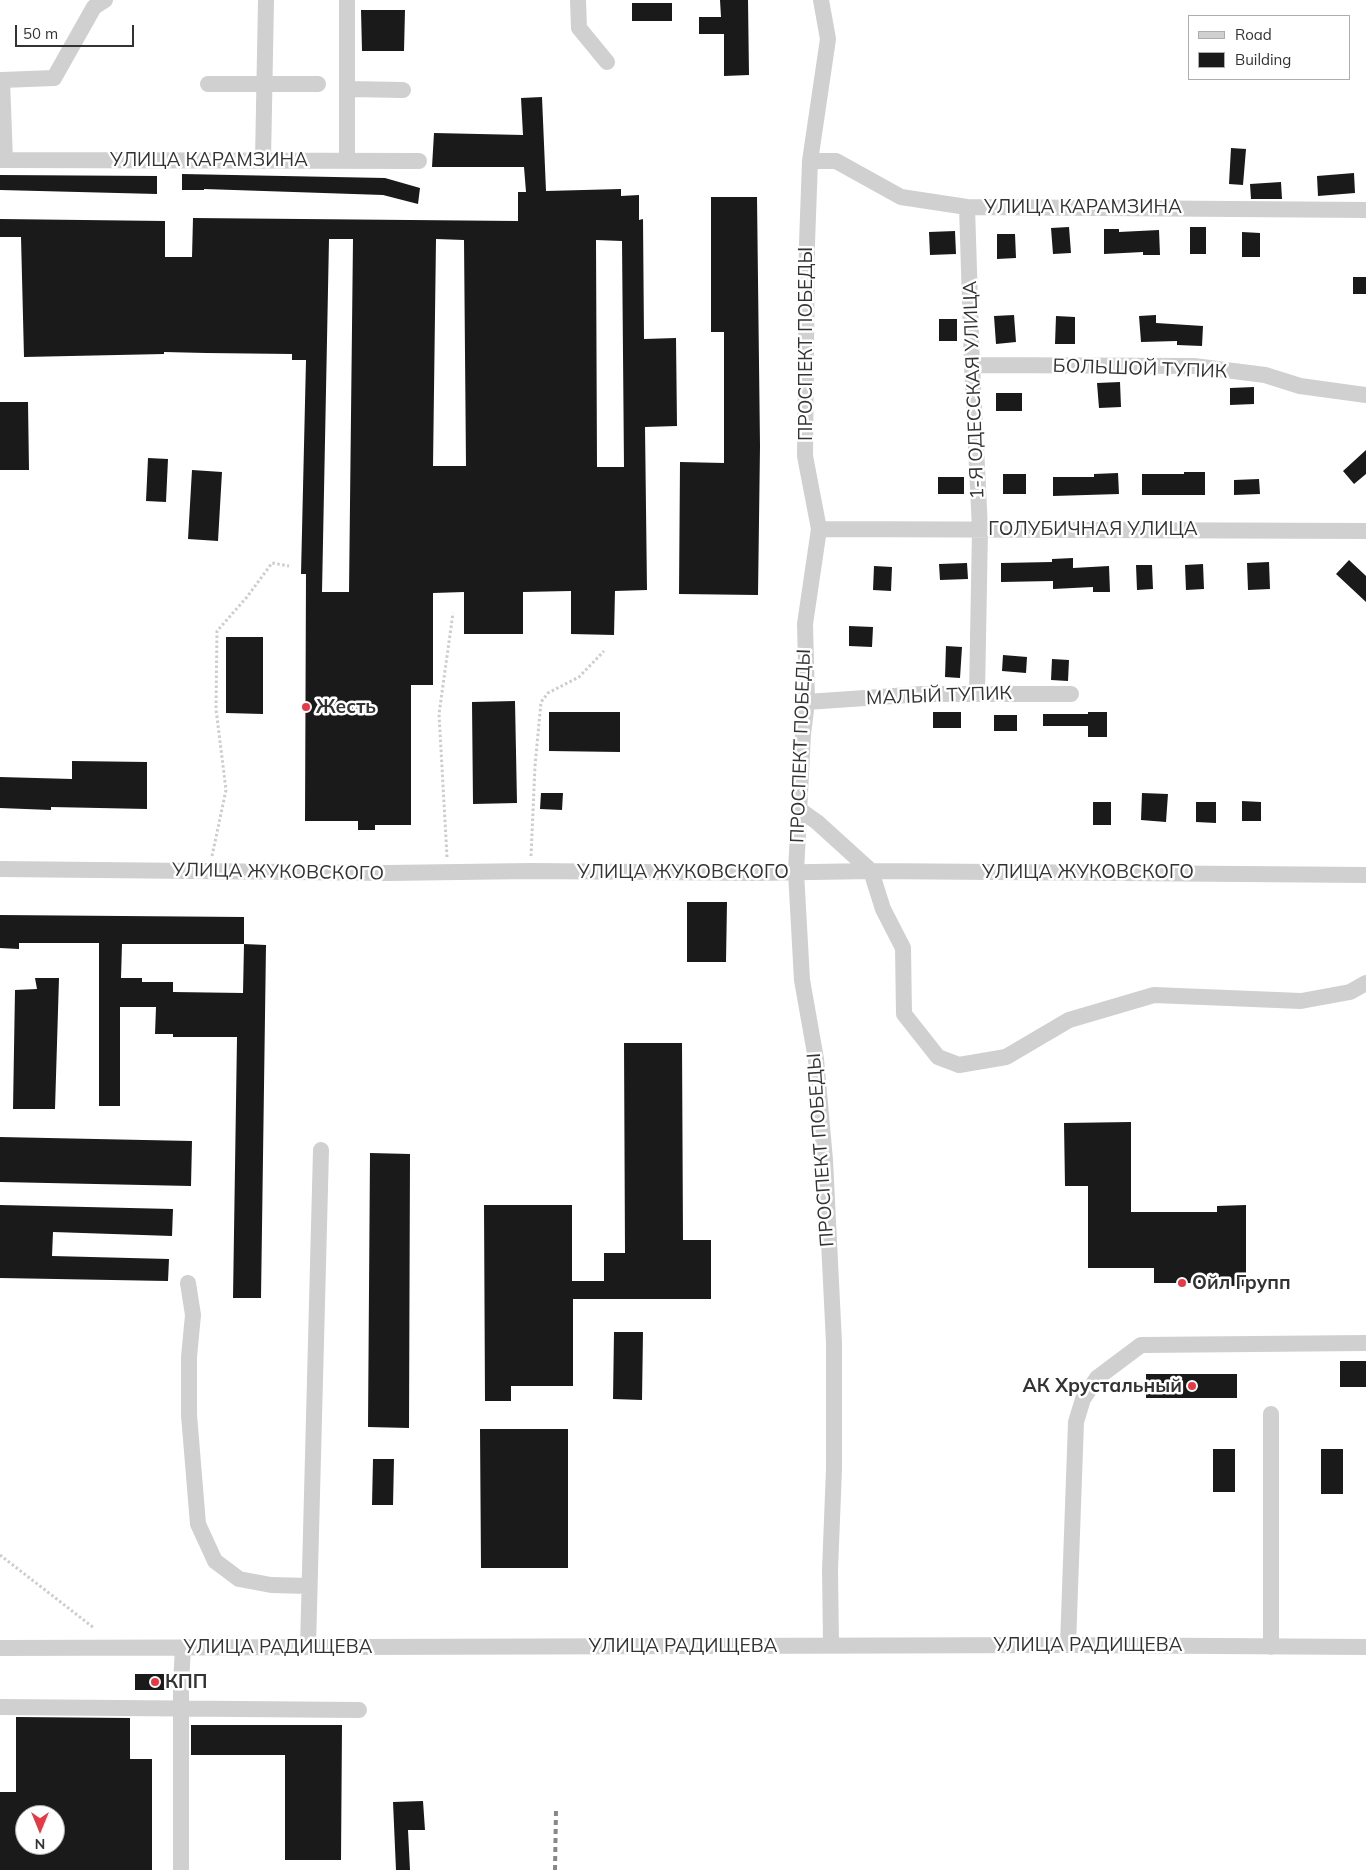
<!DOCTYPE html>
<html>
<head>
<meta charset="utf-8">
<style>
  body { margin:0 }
  #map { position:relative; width:1366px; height:1870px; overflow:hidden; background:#fff; font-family:Mulish,sans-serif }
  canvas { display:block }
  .legend { position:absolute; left:1188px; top:15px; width:162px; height:65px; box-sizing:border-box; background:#fff; border:1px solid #adadad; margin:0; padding:6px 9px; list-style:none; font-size:15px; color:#333 }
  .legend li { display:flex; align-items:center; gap:10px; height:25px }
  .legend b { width:25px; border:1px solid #adadad }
  .north { position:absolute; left:15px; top:1805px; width:50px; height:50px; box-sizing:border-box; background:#fff; border:1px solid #adadad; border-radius:50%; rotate:180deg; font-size:14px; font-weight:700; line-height:20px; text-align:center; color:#333 }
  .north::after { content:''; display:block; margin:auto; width:18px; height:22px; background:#e63946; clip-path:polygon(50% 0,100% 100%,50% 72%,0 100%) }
  .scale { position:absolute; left:15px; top:25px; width:119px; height:22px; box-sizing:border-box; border:2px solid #333; border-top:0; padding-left:6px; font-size:15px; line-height:18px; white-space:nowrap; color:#333; -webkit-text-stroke:4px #fff; paint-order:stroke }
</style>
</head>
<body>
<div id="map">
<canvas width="1366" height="1870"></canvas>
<ul class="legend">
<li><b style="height:6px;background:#d0d0d0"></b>Road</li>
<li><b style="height:14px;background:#1a1a1a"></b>Building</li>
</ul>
<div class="north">N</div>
<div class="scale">50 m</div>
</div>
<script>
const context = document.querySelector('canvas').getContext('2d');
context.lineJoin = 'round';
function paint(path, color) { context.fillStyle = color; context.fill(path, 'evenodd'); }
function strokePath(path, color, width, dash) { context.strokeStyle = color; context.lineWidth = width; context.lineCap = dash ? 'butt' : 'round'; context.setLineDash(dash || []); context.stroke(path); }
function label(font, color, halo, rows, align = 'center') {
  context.font = font + ' Mulish,sans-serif'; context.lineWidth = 5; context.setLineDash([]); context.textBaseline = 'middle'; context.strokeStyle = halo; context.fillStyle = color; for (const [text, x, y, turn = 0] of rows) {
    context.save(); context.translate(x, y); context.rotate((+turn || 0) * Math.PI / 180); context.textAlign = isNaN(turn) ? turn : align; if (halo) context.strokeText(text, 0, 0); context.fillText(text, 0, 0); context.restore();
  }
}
paint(new Path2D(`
  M720,0H748L749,75L724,76V34H699V17H721Z
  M632,3H672V21H632Z
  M361,10H405L404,51H362Z
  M542,97L546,191L621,189V196L639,195V220L643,219L644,339L676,338L677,426L645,427L647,590L615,591L614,635L571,634V591L523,592V634H464V592L433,593V685H411V825H375V830H358V821H305L306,574H301L306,360H292V354L206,353L164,352V354L24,357L21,237H0V219L165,221V257H192L193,218L518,221V192H526L524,167H432L434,133L523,135L521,98ZM329,239H353L349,592H322ZM436,239L464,240L466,466H433ZM596,240L622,241L624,467H597Z
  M1231,148L1246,149L1243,185L1229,184Z
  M1354,173L1355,193L1318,196L1317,176Z
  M182,174L385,178L420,188L418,204L383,195L204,189V190H182Z
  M0,175L157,176V194L0,190Z
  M1281,182L1282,199H1251L1250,184Z
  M711,197H757L760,446L758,595L679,594L680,462L724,463V332H711Z
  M1069,227L1071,253L1053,254L1051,228Z
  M1190,227H1206V254H1190Z
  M1104,229H1119V232L1159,230L1160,255H1143V252L1104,254Z
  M955,231L956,254L930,255L929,232Z
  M1242,232L1260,233V257H1242Z
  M997,234H1015L1016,258L997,259Z
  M1353,277H1366V294H1353Z
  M1014,315L1016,342L996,344L994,316Z
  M1156,315V323L1203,326L1202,346L1177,345V341L1141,342L1139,316Z
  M1056,316L1075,317V344H1055Z
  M939,319H957V341H939Z
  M1120,382L1121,407L1099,408L1097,383Z
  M1254,387V404L1230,405V388Z
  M996,393H1022V411H996Z
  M0,402H28L29,470H0Z
  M1366,450V474L1354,484L1343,471Z
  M148,458L168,459L166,502L146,501Z
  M192,470L222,472L218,541L188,539Z
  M1184,472H1205V495H1142V474H1184Z
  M1118,473L1119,494L1053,496V477H1094V474Z
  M1003,474H1026V494H1003Z
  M938,477H964V494H938Z
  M1259,479L1260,494L1234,495V480Z
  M1073,558V568L1109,566L1110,592H1093V587L1053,589V581L1001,582V563L1052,562V559Z
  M1349,560L1366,576V602L1336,574Z
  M1269,562L1270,589L1248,590L1247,563Z
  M967,563L968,579L940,580L939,564Z
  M1203,564L1204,589L1186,590L1185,565Z
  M1136,565H1152L1153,589L1137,590Z
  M874,566L892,567L891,591L873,590Z
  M849,626L873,627L872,647L849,646Z
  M226,637H263V714L226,713Z
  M946,646L962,647L960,678L945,677Z
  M1003,655L1027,657L1026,673L1002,671Z
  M1052,659L1069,660L1068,681L1051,680Z
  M515,701L517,803L473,804L472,702Z
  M549,712H620V752L549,751Z
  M933,712H961V728H933Z
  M1088,712H1107V737H1088V726H1043V714H1088Z
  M994,715H1017V731H994Z
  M72,761L147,762V809L51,807V810L0,808V777L72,779Z
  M541,793H563L562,810L540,809Z
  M1142,793L1168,794L1166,822L1141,820Z
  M1242,801L1261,802V821H1242Z
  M1093,802H1111V825H1093Z
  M1196,802H1216V823L1196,822Z
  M687,902H727L726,962H687Z
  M0,915L244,917V944L266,945L261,1298H233L237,1037H173V1034H155L156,1007H120V1106H99V943H19V949L0,948ZM122,944H244L243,993L173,992V982H142V978H121Z
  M35,978H59L55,1109H13L15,990L37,989Z
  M624,1043H682L683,1240H711V1299H573V1386H511V1401H485L484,1205H572V1281H604V1253H625Z
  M1131,1122V1212H1217V1206L1246,1205V1286H1217V1283H1154V1268H1088V1186H1065L1064,1123Z
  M0,1137L192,1141L191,1186L0,1182Z
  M370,1153L410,1154L409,1428L368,1427Z
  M0,1205L173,1209L172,1236L53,1232L52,1256L169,1259L168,1281L0,1278Z
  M614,1332H643L642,1400L613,1399Z
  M1340,1361H1366V1387H1340Z
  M1146,1374H1237V1398H1146Z
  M480,1429H568V1568H481Z
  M1213,1449H1235V1492H1213Z
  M1321,1449H1343V1494H1321Z
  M373,1459H394L393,1505H372Z
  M135,1674H172L171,1690H135Z
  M16,1717L130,1718V1759H152V1870H0V1792H16ZM25,1815H55V1845H25Z
  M191,1725H342L341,1860H285V1755H191Z
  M423,1801L425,1830H408L410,1870H396L393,1802Z`), '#1a1a1a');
strokePath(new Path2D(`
  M212,856L226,790L216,709L217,631L247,597L272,563L289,566
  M531,856L535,766L541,702L548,693L579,677L604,651
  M447,857L439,714L453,613
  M0,1555L94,1628`), '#cdcdcd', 3, [2.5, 2.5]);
strokePath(new Path2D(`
  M578,0L579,28L607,62
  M821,0L828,39L810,161L807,243L805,456L819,529L805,624L807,702L803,734L796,872L802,980L816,1059L825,1160L834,1343V1469L830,1570L831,1645
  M208,84H318
  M348,89L403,90
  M0,160L419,161
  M5,160L2,80L54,78L94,7L105,0
  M263,161L266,0
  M347,161V0
  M810,161H836L901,197L967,207L1366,210
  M967,207L972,365L980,529L977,693
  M972,365L1194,366L1265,375L1300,386L1366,395
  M819,529L1366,531
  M807,702L923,694H1071
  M800,810L817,822L871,871L883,909L903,948L904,1014L938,1057L959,1065L1006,1057L1069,1020L1154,995L1301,1001L1350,992L1366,983
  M0,869L387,873L530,871L756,873L871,871L1366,875
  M188,1283L193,1315L189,1357V1415L198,1524L215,1561L239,1579L271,1585L309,1586
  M1271,1414V1647
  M1068,1645L1076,1422L1083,1399L1097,1378L1141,1345L1366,1343
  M308,1647L321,1150
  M0,1648L1068,1645L1366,1647
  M0,1707L359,1710
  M181,1870V1683L183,1648`), '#d0d0d0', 16);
strokePath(new Path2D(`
  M555,1870L556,1810`), '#888', 4, [5, 4]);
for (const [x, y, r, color] of [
  [306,707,5,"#e63946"],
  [1182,1283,5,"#e63946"],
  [1192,1386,5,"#e63946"],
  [155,1682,5,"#e63946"]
]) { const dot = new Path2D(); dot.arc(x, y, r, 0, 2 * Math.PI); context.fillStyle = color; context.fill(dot); strokePath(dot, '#fff', 2); }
label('19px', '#333', '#fff', [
  ["УЛИЦА КАРАМЗИНА",209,160],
  ["УЛИЦА КАРАМЗИНА",1083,207],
  ["ПРОСПЕКТ ПОБЕДЫ",806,344,-90],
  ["БОЛЬШОЙ ТУПИК",1140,369,2],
  ["1-Я ОДЕССКАЯ УЛИЦА",974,390,-92],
  ["ГОЛУБИЧНАЯ УЛИЦА",1093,529],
  ["МАЛЫЙ ТУПИК",939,696,-2],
  ["ПРОСПЕКТ ПОБЕДЫ",801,746,-88],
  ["УЛИЦА ЖУКОВСКОГО",278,872,1],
  ["УЛИЦА ЖУКОВСКОГО",683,872],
  ["УЛИЦА ЖУКОВСКОГО",1088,872],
  ["ПРОСПЕКТ ПОБЕДЫ",821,1150,-94],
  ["УЛИЦА РАДИЩЕВА",1088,1645],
  ["УЛИЦА РАДИЩЕВА",683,1646],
  ["УЛИЦА РАДИЩЕВА",278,1647]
]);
label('bold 19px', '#333', '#fff', [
  ["Жесть",316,707],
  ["Ойл Групп",1192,1283],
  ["АК Хрустальный",1182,1386,"right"],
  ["КПП",165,1682]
], 'left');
</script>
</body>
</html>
